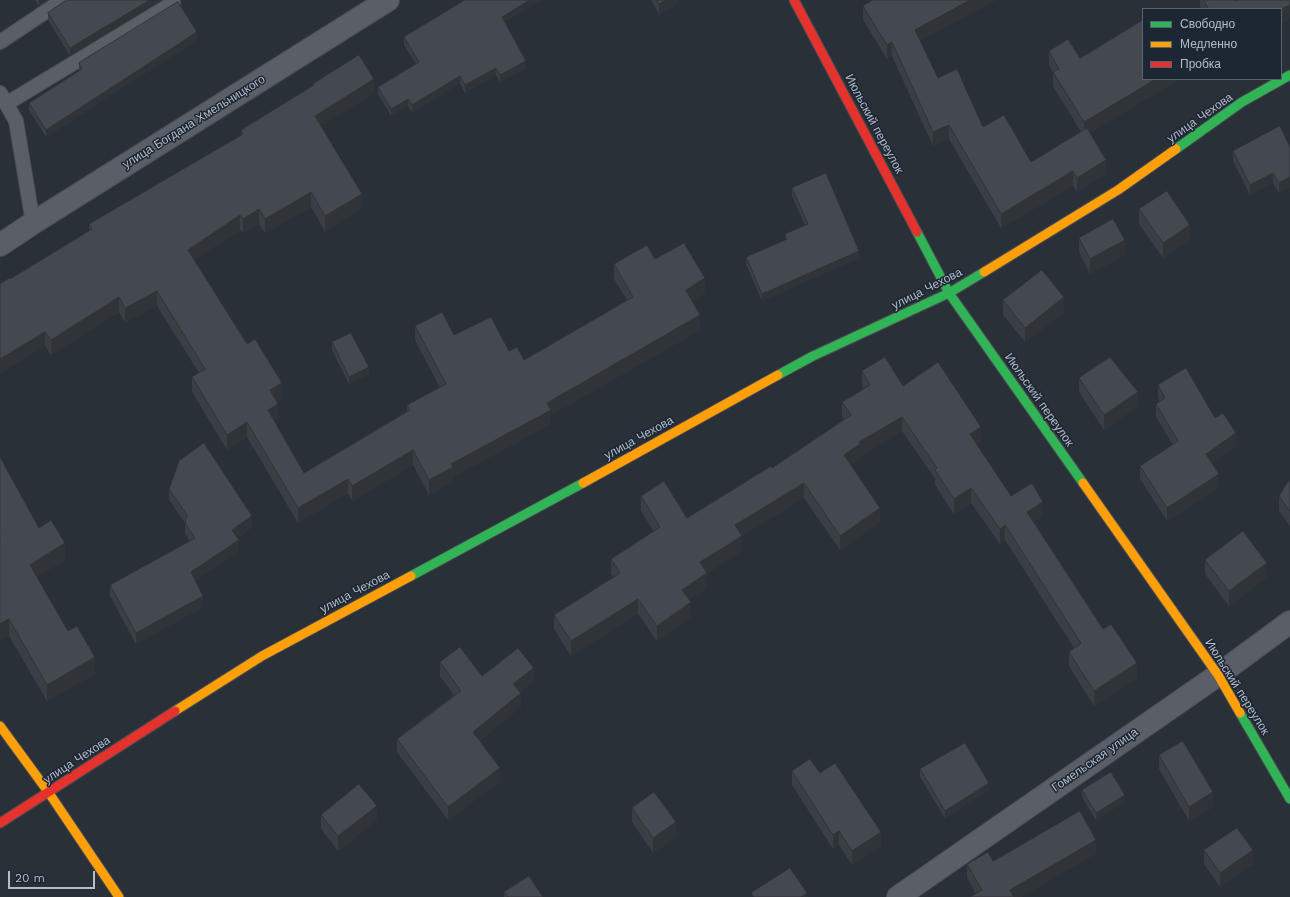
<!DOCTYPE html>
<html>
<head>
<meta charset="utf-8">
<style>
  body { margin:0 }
  #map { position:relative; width:1290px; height:897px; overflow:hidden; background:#2a3038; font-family:"Work Sans",sans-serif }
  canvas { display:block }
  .legend { position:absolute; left:1142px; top:8px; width:140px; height:72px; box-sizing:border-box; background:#1d2633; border:1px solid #59626f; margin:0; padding:5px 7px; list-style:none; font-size:12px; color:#b4bcc9 }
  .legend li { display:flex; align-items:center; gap:8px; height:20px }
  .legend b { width:20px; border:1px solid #59626f }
  .scale { position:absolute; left:8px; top:871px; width:87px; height:18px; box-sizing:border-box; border:2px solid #b4bcc9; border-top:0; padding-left:5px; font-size:12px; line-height:14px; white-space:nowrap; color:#b4bcc9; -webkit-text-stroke:3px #1d2633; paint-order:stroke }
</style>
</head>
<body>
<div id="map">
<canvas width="1290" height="897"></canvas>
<ul class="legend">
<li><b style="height:5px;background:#30b455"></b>Свободно</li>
<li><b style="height:5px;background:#ff9f0a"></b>Медленно</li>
<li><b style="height:5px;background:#e5322d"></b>Пробка</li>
</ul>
<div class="scale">20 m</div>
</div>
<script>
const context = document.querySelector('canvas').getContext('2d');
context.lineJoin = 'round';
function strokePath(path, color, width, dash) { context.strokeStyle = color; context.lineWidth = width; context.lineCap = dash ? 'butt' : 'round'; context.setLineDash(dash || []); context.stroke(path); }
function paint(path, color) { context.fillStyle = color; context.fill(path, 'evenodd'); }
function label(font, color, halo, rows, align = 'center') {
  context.font = font + ' "Work Sans",sans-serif'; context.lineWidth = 3; context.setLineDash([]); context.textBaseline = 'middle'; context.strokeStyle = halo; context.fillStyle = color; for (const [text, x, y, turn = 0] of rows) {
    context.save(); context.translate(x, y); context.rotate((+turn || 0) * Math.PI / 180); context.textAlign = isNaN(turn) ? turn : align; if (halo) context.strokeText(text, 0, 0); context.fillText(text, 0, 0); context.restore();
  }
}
const lane = new Path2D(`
  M0,42L63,0
  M0,93L16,121L33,223
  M6,104L173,3`);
const street = new Path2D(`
  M0,245L33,223L388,0
  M898,897L1218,675L1290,622`);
const fast = new Path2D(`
  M1176,149L1242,102L1290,75
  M917,232L949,293L1083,483
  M778,375L813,356L949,293L984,272
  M411,576L583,483
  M1240,713L1290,799`);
const slow = new Path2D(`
  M984,272L1118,190L1176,149
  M583,483L778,375
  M1083,483L1218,675L1240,713
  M175,711L262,656L411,576
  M0,726L49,793L119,897`);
const jam = new Path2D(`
  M794,0L917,232
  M0,823L175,711`);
strokePath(lane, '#484c53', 16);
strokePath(street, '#484c53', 24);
strokePath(fast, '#484c53', 11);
strokePath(slow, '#484c53', 11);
strokePath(jam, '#484c53', 11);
strokePath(lane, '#5a5e66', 14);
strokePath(street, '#5a5e66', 22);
strokePath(fast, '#30b455', 9);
strokePath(slow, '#ff9f0a', 9);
strokePath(jam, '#e5322d', 9);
paint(new Path2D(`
  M35,0H48L39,6Z
  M162,0L70,56L48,20V13Z
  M651,0H679V3L659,14Z
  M1200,0H1234L1235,1L1281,9H1201L1200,8Z
  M863,6L920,41L938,78L983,127L1031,162L1081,132L1053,86V73L1049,65V51L1176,79V81L1090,133L1106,174L1077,192L1073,186L1001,228L949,139L933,146L892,56L887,59L863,20Z
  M505,23L526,68L500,82L496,75L465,93L460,83L412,113L408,106L391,116L378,94V87L416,64L404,45V37Z
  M197,40L46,137L29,110V103L79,71V63Z
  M313,84L374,93L321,126L362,208L325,231L311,207L265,233L259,224L243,233L240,230L194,260L282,398L277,401L278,418L274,421L304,473L407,411V405L440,388L415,340V326L454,335L509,351L524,360L627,300L614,279V264L655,259L705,293L692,301L700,330L551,415V424L453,477V482L429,495L413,465L352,501L348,493L298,523L247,437L227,450L192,392V377L199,373L157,306L125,322L119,312L51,355L45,346L0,373V284L10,279L89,231V224L241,136V130L313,85Z
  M1290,147V187L1279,193L1273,183L1250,195L1233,161V151Z
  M792,188L859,258L762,301L746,264V257L785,240V234L805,225L792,196Z
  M1139,209L1190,239L1163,258L1139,224Z
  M1079,238L1125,255L1090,274L1079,252Z
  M1003,300L1064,312L1025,342L1003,315Z
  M332,342L369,374L349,384L332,350Z
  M862,371L903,386L981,441L976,444L1011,496L1043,517L1034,522L1103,629L1137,678L1094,706L1069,666V652L1074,648L1005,540L1000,544L971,503L954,514L935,485V479L902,431L860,457V459L851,465L880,522L840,550L804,498L742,536V551L707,573V588L689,600L691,617L657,641L638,614L571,656L554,629V615L613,577L611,574V559L654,532L641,511V496L687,518L772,468L844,420L842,416V402L864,389L862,385Z
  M1079,378L1138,406L1104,430L1079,392Z
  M1158,385L1215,418L1236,446L1211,463L1219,487L1167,521L1140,479V466L1173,445L1156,417V404L1160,402L1158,398Z
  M0,457L39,528L65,560L37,577L68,631L95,674L47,701L9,636L0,641Z
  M1290,481V526L1279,511V496Z
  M169,489L252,527L237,538L239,551L195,581L203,607L136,644L110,596V585L190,541L185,534V523L169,500Z
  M1205,560L1267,577L1229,606L1205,574Z
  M440,662L482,676L534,681L520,692L521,707L480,740L500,781L448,820L397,752V739L454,695L440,676Z
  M1159,755L1213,807L1189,821L1159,769Z
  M920,769L989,790L945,818L920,777Z
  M792,771L820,773L881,846L852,865L839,845L833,849L792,785Z
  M1082,790L1125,802L1096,820L1082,797Z
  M632,808L676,837L653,853L632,822Z
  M321,815L377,820L338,851L321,829Z
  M1204,850L1253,864L1220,887L1204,864Z
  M1096,854L976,894L967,878V864L993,861Z
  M504,892L543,897H504Z`), '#3a3f45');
paint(new Path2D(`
  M39,0H48L39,6Z
  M150,0H162L70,56V48Z
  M530,0H542L502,24V17Z
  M666,0H679V3L659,14V4Z
  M970,0H997L915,44V30Z
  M1290,5V19L1281,24V9Z
  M197,32V40L46,137V130Z
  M892,42V56L887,59V45Z
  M526,61V68L500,82V75Z
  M496,68V75L465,93V85Z
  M460,76V83L412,113V105Z
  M374,79V93L315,130V116Z
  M1156,79H1176V81L1084,137V122Z
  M408,99V106L391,116V109Z
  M949,125V139L933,146V132Z
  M1106,160V174L1077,192V178Z
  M1073,171V186L1001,228V214Z
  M1273,173V183L1250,195V185Z
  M1290,177V187L1279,193V183Z
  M311,192V207L265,233V219Z
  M362,194V208L325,231V216Z
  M259,209V224L243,233V219Z
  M240,215V230L188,264V250Z
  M1190,225V239L1163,258V243Z
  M1125,240V255L1090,274V259Z
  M859,251V258L762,301V294Z
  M705,278V293L686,305V290Z
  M157,291V306L125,322V308Z
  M119,297V312L51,355V340Z
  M1064,297V312L1025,342V328Z
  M700,315V330L551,415V424L453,477V482L429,495V480L451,464L547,403Z
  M45,332V346L0,373V359Z
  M369,367V374L349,384V377Z
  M282,383V398L270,405V390Z
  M1138,392V406L1104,430V415Z
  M278,404V418L268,425V410Z
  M902,417V431L860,457V459L844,470V455L859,442Z
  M247,422V437L227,450V435Z
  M981,427V441L970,449V434Z
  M1236,433V446L1206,467V454Z
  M413,450V465L352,501V486Z
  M1219,474V487L1167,521V508Z
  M348,479V493L298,523V508Z
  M804,483V498L742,536V551L700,577V562L735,525Z
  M971,488V503L954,514V499Z
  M1043,502V517L1027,526V512Z
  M880,508V522L840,550V536Z
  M252,516V527L232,541V530Z
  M1005,525V540L1000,544V529Z
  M239,540V551L191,584V572Z
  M65,543V560L30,582V565Z
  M1267,563V577L1229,606V591Z
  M707,573V588L682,605V590Z
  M203,596V607L136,644V633Z
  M638,599V614L571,656V641Z
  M691,602V617L657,641V626Z
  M9,619V636L0,641V624Z
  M95,657V674L47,701V685Z
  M1137,663V678L1094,706V691Z
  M534,668V681L513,697V684Z
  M521,693V707L473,745V732Z
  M500,768V781L448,820V807Z
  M989,783V790L945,818V811Z
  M1213,792V807L1189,821V807Z
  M1125,795V802L1096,820V813Z
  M377,806V820L338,851V836Z
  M676,822V837L653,853V838Z
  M839,831V845L833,849V835Z
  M881,832V846L852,865V851Z
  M1096,840V854L1022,897H1010V890Z
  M1253,850V864L1220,887V873Z
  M807,893V897H801Z`), '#303338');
const building = new Path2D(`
  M67,0H150L70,48L48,13Z
  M465,0H530L502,17L526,61L500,75L496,68L465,85L460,76L412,105L408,99L391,109L378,87L419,62L404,37Z
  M657,0H666L659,4Z
  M873,0H970L915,30L938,78L957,69L983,127L1004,115L1031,162L1087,128L1106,160L1077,178L1073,171L1001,214L949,125L933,132L892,42L887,45L863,6Z
  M1204,0H1234L1235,1L1238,0H1290V5L1281,9H1209Z
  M178,2L197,32L46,130L29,103L82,69L79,63Z
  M1143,20V79H1156L1084,122L1053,72L1059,69L1049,51L1068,39L1080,58Z
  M359,55L374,79L315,116L362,194L325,216L311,192L265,219L259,209L243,219L240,215L188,250L247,344L255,339L282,383L270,390L278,404L268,410L304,473L410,410L407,405L446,384L415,326L442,312L454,335L491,317L509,351L517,347L524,360L633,297L614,264L647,245L655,259L684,243L705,278L686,290L700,315L547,403L551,410L451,464L453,467L429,480L413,450L352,486L348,479L298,508L247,422L227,435L192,377L205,369L157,291L125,308L119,297L51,340L45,332L0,359V284L9,278L10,279L92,229L89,224L243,134L241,130L314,85L313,84Z
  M1280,126L1290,147V177L1279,183L1273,173L1250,185L1233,151Z
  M826,173L859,251L762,294L746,257L787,239L785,234L808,224L792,188Z
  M1167,191L1190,225L1163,243L1139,209Z
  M1113,219L1125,240L1090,259L1079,238Z
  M1042,270L1064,297L1025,328L1003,300Z
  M351,333L369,367L349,377L332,342Z
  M885,357L903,386L938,362L981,427L970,434L1011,496L1032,483L1043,502L1027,512L1103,629L1111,624L1137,663L1094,691L1069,652L1081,643L1005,525L1000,529L971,488L954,499L935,470L937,468L902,417L859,442L860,444L844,455L880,508L840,536L804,483L735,525L742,536L700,562L707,573L682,590L691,602L657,626L638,599L571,641L554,615L620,573L611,559L660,527L641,496L664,481L687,518L771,466L772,468L851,415L842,402L870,385L862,371Z
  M1110,357L1138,392L1104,415L1079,378Z
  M1186,368L1215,418L1223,413L1236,433L1206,454L1219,474L1167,508L1140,466L1178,441L1156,404L1165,398L1158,385Z
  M204,443L252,516L232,530L239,540L191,572L203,596L136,633L110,585L195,538L185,523L187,515L169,489L179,461Z
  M0,457L39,528L51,520L65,543L30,565L68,631L77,626L95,657L47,685L9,619L0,624Z
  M1290,481V511L1279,496L1287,483Z
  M1243,531L1267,563L1229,591L1205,560Z
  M460,647L482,676L518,648L534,668L513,684L521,693L473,732L500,768L448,807L397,739L461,691L440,662Z
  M1183,741L1213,792L1189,807L1159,755Z
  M965,743L989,783L945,811L920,769Z
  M810,759L820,773L835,763L881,832L852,851L839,831L833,835L792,771Z
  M1111,772L1125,795L1096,813L1082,790Z
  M359,784L377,806L338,836L321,815Z
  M654,792L676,822L653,838L632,808Z
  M1080,811L1096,840L1010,890L1014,897H970L982,890L967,864L988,852L993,861Z
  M1237,828L1253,850L1220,873L1204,850Z
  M790,868L807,893L801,897H754L751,893Z
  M529,876L543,897H508L504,892Z`);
paint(building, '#444950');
strokePath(building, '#303338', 1);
label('12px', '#b4bcc9', '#1d2633', [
  ["улица Чехова",1200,118,-35],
  ["улица Богдана Хмельницкого",194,122,-32],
  ["Июльский переулок",874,124,62],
  ["улица Чехова",927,289,-27],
  ["Июльский переулок",1039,400,55],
  ["улица Чехова",639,438,-29],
  ["улица Чехова",355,592,-28],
  ["Июльский переулок",1237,687,58],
  ["улица Чехова",77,760,-33],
  ["Гомельская улица",1095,760,-35]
]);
</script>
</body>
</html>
